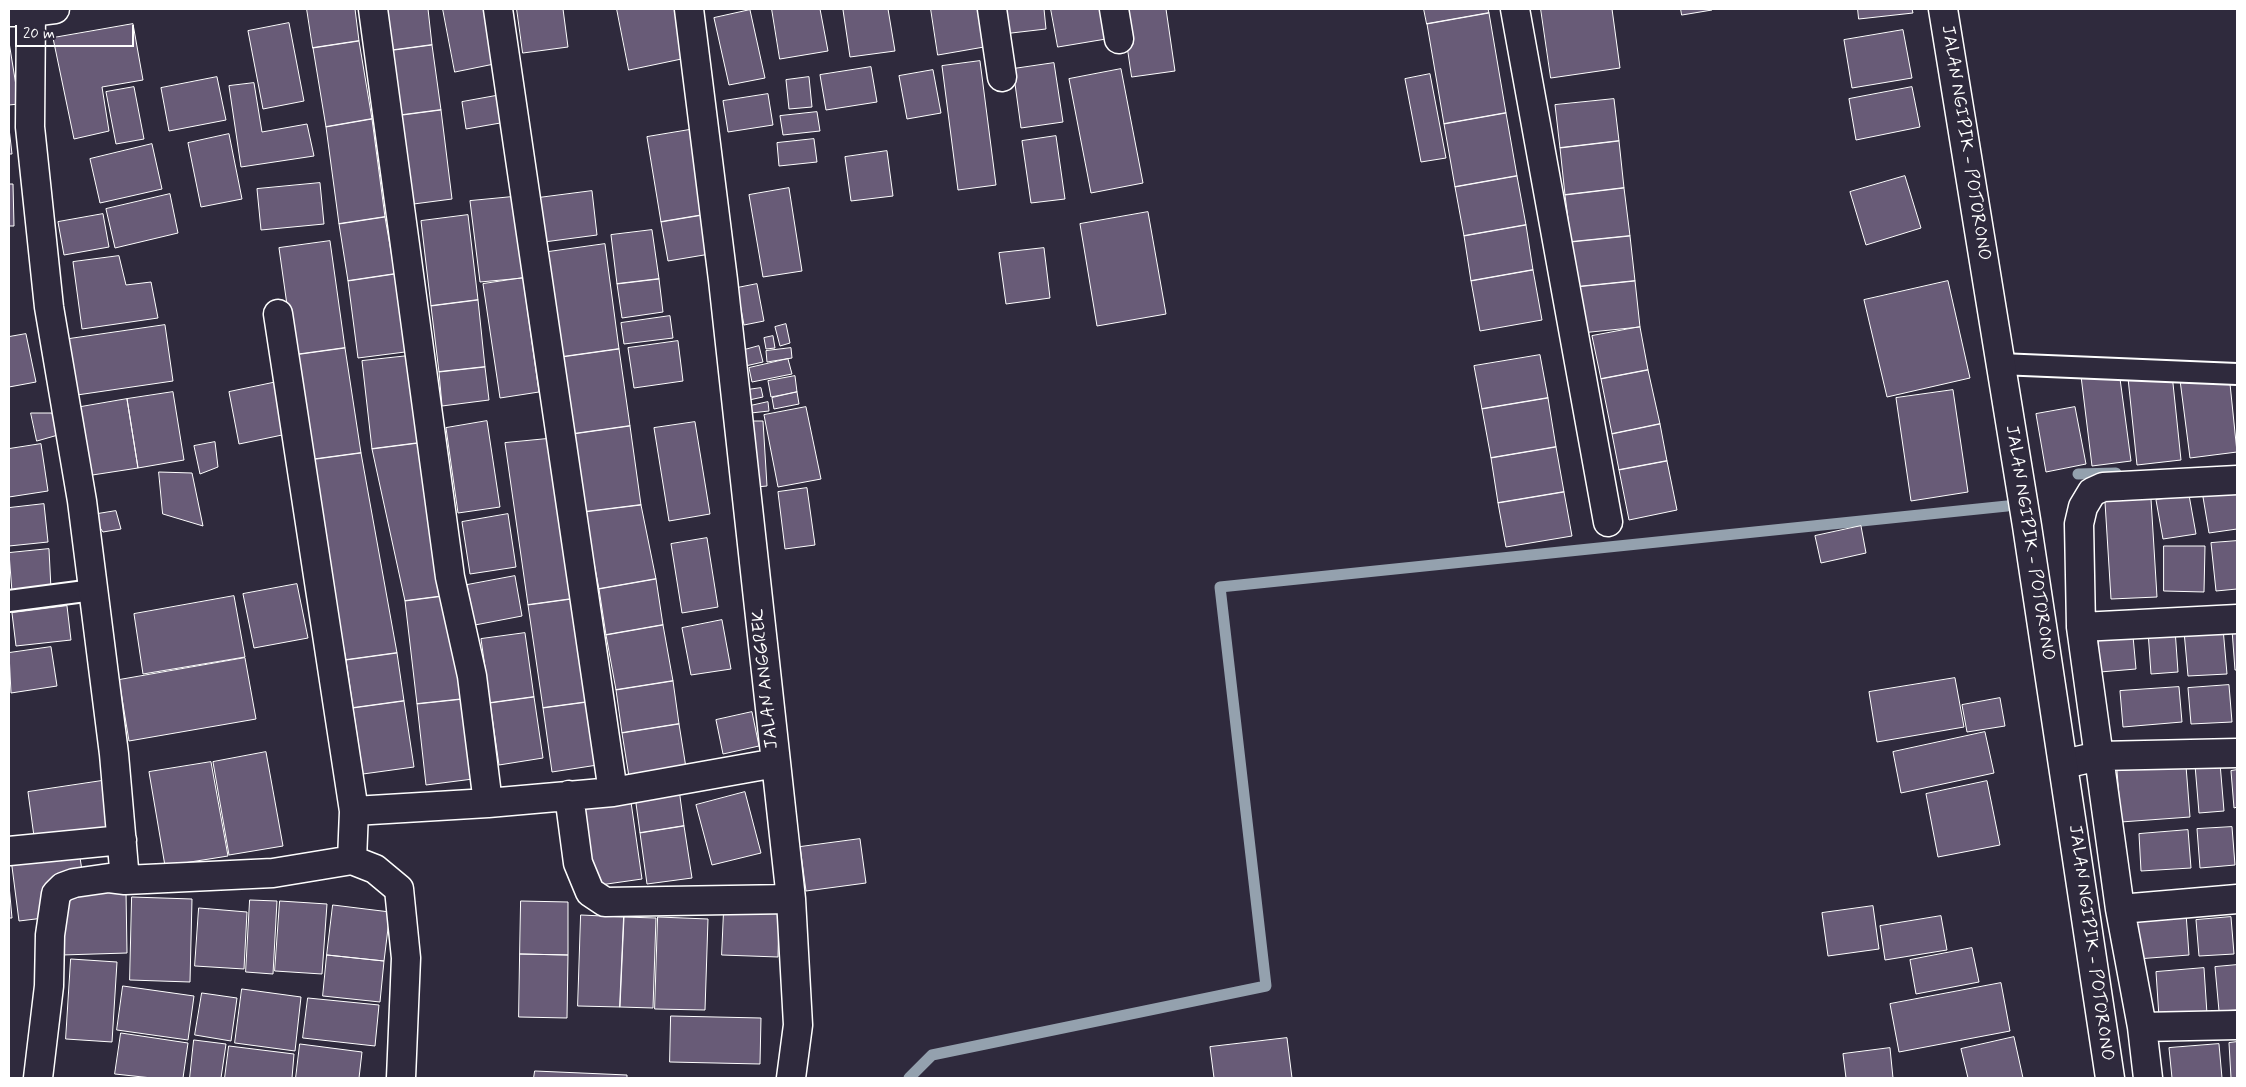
<!DOCTYPE html>
<html>
<head>
<meta charset="utf-8">
<style>
  body { margin:0 }
  #map { position:relative; width:2246px; height:1087px; overflow:hidden; background:#2f2a3d; font-family:Mynerve,sans-serif }
  canvas { display:block }
  .frame { position:absolute; inset:0; border:10px solid #fff; pointer-events:none }
  .scale { position:absolute; left:15px; top:25px; width:119px; height:22px; box-sizing:border-box; border:2px solid #fff; border-top:0; padding-left:6px; font-size:15px; line-height:18px; white-space:nowrap; color:#fff; -webkit-text-stroke:4px #2f2a3d; paint-order:stroke }
</style>
</head>
<body>
<div id="map">
<canvas width="2246" height="1087"></canvas>
<div class="frame"></div>
<div class="scale">20 m</div>
</div>
<script>
const context = document.querySelector('canvas').getContext('2d');
context.lineJoin = 'round';
function strokePath(path, color, width, dash) { context.strokeStyle = color; context.lineWidth = width; context.lineCap = dash ? 'butt' : 'round'; context.setLineDash(dash || []); context.stroke(path); }
function paint(path, color) { context.fillStyle = color; context.fill(path, 'evenodd'); }
function label(font, color, halo, rows, align = 'center') {
  context.font = font + ' Mynerve,sans-serif'; context.lineWidth = 4.5; context.setLineDash([]); context.textBaseline = 'middle'; context.strokeStyle = halo; context.fillStyle = color; for (const [text, x, y, turn = 0] of rows) {
    context.save(); context.translate(x, y); context.rotate((+turn || 0) * Math.PI / 180); context.textAlign = isNaN(turn) ? turn : align; if (halo) context.strokeText(text, 0, 0); context.fillText(text, 0, 0); context.restore();
  }
}
strokePath(new Path2D(`
  M2078,474L2116,473
  M909,1078L932,1055L1266,986L1220,587L2007,506`), '#94a1ae', 11);
const building = new Path2D(`
  M307,9H355L359,41L313,48Z
  M381,9H428L432,45L387,51Z
  M443,9H489L499,63L455,72Z
  M517,9H563L568,47L523,53Z
  M617,9H682L691,57L629,70Z
  M772,9H820L828,51L780,59Z
  M852,9H888L895,51L850,57L843,10Z
  M931,9H978L984,47L938,55Z
  M1000,9H1044L1046,29L1003,34Z
  M1051,9H1100L1106,39L1058,47Z
  M1122,9H1166L1175,71L1132,77Z
  M1424,9H1488L1489,13L1427,24Z
  M1541,9H1612L1620,68L1551,78Z
  M1681,9H1712V10L1682,15Z
  M1858,9H1912L1913,13L1859,19Z
  M750,10L765,78L729,85L714,18Z
  M1489,13L1506,113L1444,124L1427,24Z
  M289,23L304,101L263,109L248,31Z
  M133,24L143,80L102,87L109,131L74,139L53,38Z
  M1903,30L1912,78L1852,88L1844,40Z
  M359,41L372,119L326,127L313,48Z
  M9,42L19,104L9,105Z
  M432,45L441,110L395,116L387,51Z
  M980,61L996,185L958,190L942,66Z
  M1054,63L1063,122L1021,128L1013,69Z
  M871,67L877,102L826,110L820,75Z
  M1121,69L1143,183L1091,193L1069,79Z
  M933,70L941,113L907,119L899,76Z
  M1430,74L1446,158L1421,162L1405,79Z
  M217,77L226,120L169,131L161,88Z
  M809,77L812,107L789,109L786,80Z
  M254,83L262,132L307,124L314,156L241,167L229,86Z
  M134,87L144,139L116,144L106,92Z
  M1912,87L1920,127L1856,140L1849,99Z
  M768,94L773,125L728,132L723,101Z
  M501,95L506,122L466,129L462,102Z
  M1614,99L1619,141L1560,148L1555,105Z
  M441,110L452,199L406,205L395,116Z
  M817,112L820,131L783,135L780,116Z
  M1506,113L1517,176L1455,187L1444,124Z
  M372,119L385,217L339,224L326,127Z
  M9,128L12,154H9Z
  M695,129L709,214L661,222L647,137Z
  M229,134L242,199L201,207L188,143Z
  M1056,136L1065,199L1031,203L1022,141Z
  M814,139L817,162L779,166L777,143Z
  M1619,141L1624,188L1565,195L1560,148Z
  M152,144L162,189L100,203L90,159Z
  M887,151L893,196L851,201L845,157Z
  M1517,176L1526,225L1464,236L1455,187Z
  M1905,176L1921,228L1866,245L1850,192Z
  M320,183L324,224L261,230L257,189Z
  M9,184H13L14,226H9Z
  M789,188L802,271L763,277L749,195Z
  M1624,188L1630,236L1571,242L1565,195Z
  M592,191L597,235L544,242L538,198Z
  M170,194L178,233L115,248L106,209Z
  M512,197L523,278L480,282L470,201Z
  M1148,212L1166,314L1097,326L1080,224Z
  M103,214L109,247L64,255L58,222Z
  M709,214L716,253L668,261L661,222Z
  M468,215L478,300L431,306L421,221Z
  M385,217L395,274L348,281L339,224Z
  M1526,225L1533,270L1471,281L1464,236Z
  M652,230L659,279L617,284L611,235Z
  M1630,236L1635,281L1576,287L1571,242Z
  M330,241L345,348L294,355L279,248Z
  M605,244L619,349L562,357L548,252Z
  M1044,248L1050,298L1006,304L999,253Z
  M119,256L126,285L151,282L158,318L82,329L73,262Z
  M1533,270L1542,320L1480,331L1471,281Z
  M395,274L405,352L358,358L348,281Z
  M523,278L539,392L500,398L483,284Z
  M659,279L663,312L622,318L617,284Z
  M1635,281L1640,327L1581,333L1576,287Z
  M1948,281L1970,378L1887,397L1864,300Z
  M757,284L764,321L744,325L737,288Z
  M478,300L485,367L439,372L431,306Z
  M670,316L673,338L624,344L621,323Z
  M786,324L790,343L780,346L775,327Z
  M165,325L173,381L77,395L69,339Z
  M1640,327L1648,370L1601,379L1592,336Z
  M26,334L36,382L9,387V337Z
  M773,336L775,348L766,349L764,338Z
  M678,341L683,381L634,388L628,348Z
  M759,346L763,362L741,367L737,352Z
  M345,348L361,453L309,460L294,355Z
  M791,348L792,358L767,362L766,351Z
  M619,349L630,426L573,434L562,357Z
  M1540,355L1548,398L1482,409L1474,366Z
  M408,356L419,443L372,449L362,361Z
  M788,359L792,374L752,382L749,368Z
  M485,367L489,400L442,406L439,372Z
  M1648,370L1660,424L1612,434L1601,379Z
  M2119,371L2131,461L2092,466L2081,376Z
  M2172,374L2181,460L2137,465L2128,378Z
  M2229,374L2237,452L2190,458L2180,380Z
  M795,376L797,392L771,397L768,381Z
  M277,382L287,434L239,444L229,392Z
  M761,388L763,397L749,400L747,390Z
  M1953,390L1968,492L1911,501L1896,398Z
  M173,392L184,460L138,468L127,399Z
  M797,392L799,404L774,409L772,398Z
  M1548,398L1556,447L1491,458L1482,409Z
  M127,399L138,468L86,476L75,408Z
  M768,402L769,411L751,413L750,406Z
  M806,407L821,479L778,487L764,415Z
  M2075,407L2086,464L2046,472L2036,414Z
  M31,413H52L58,435L37,441Z
  M487,421L500,507L458,513L446,428Z
  M752,421H763L767,486L756,487Z
  M695,422L710,514L669,521L654,428Z
  M1660,424L1667,461L1619,470L1612,434Z
  M630,426L641,505L584,512L573,434Z
  M557,438L579,598L528,605L505,443Z
  M215,442L218,467L200,474L194,446Z
  M419,443L452,595L405,601L372,449Z
  M41,444L48,491L9,497V449Z
  M1556,447L1564,492L1498,503L1491,458Z
  M361,453L397,653L346,660L309,460Z
  M1667,461L1677,510L1629,520L1619,470Z
  M159,472L192,473L203,526L163,514Z
  M2237,485V529L2209,533L2202,491Z
  M807,488L815,545L785,549L778,492Z
  M1564,492L1572,536L1506,547L1498,503Z
  M2189,495L2196,534L2163,539L2156,500Z
  M2151,499L2157,597L2111,599L2105,502Z
  M44,504L48,542L9,546V508Z
  M641,505L656,579L599,589L584,512Z
  M116,511L121,529L103,532L91,515Z
  M508,514L516,567L470,574L462,522Z
  M1861,526L1866,553L1821,563L1815,536Z
  M707,538L718,607L682,613L671,544Z
  M2237,541V589L2216,591L2211,543Z
  M2164,546H2205L2204,592L2164,591Z
  M49,549L51,589L12,592L9,553Z
  M515,576L522,616L475,625L467,585Z
  M656,579L663,625L606,635L599,589Z
  M297,584L308,638L254,648L243,594Z
  M452,595L464,699L417,704L405,601Z
  M234,596L245,657L143,674L134,614Z
  M579,598L595,701L543,708L528,605Z
  M67,606L71,640L16,646L12,613Z
  M722,620L731,669L691,675L682,628Z
  M663,625L673,681L616,690L606,635Z
  M2223,628L2227,674L2188,676L2184,631Z
  M2175,629L2178,672L2151,674L2148,631Z
  M2237,629V670H2235L2232,630Z
  M525,633L534,697L490,703L481,639Z
  M2133,636L2136,669L2100,672L2098,639Z
  M51,647L57,686L11,693L9,653Z
  M397,653L404,701L353,708L346,660Z
  M245,658L256,719L129,741L119,680Z
  M1955,678L1964,727L1877,742L1869,692Z
  M673,681L679,724L622,733L616,690Z
  M2229,685L2232,722L2191,724L2188,688Z
  M2179,687L2182,722L2123,727L2120,691Z
  M534,697L543,758L499,765L490,703Z
  M2000,698L2005,726L1967,732L1962,705Z
  M464,699L473,779L426,785L417,704Z
  M404,701L414,767L363,774L353,708Z
  M595,701L604,764L552,772L543,708Z
  M752,712L759,746L723,754L716,720Z
  M679,724L687,774L630,783L622,733Z
  M1985,732L1994,773L1901,793L1893,752Z
  M266,752L283,846L229,855L213,762Z
  M211,762L228,856L165,866L149,772Z
  M2220,763L2224,811L2199,813L2195,765Z
  M2186,766L2190,817L2121,822L2117,771Z
  M2237,770V807L2234,808L2231,771Z
  M108,780L116,833L35,844L28,792Z
  M1987,781L2000,845L1938,857L1926,794Z
  M679,789L684,826L640,833L635,796Z
  M745,792L761,853L712,865L696,805Z
  M630,795L642,879L593,886L580,801Z
  M684,826L692,878L647,884L640,833Z
  M2232,827L2235,865L2200,868L2197,829Z
  M2188,830L2191,868L2141,871L2139,834Z
  M860,839L866,883L806,891L800,847Z
  M79,851L83,877L48,881L52,917L19,921L11,859Z
  M9,885L12,918H9Z
  M126,891L127,953L62,955L61,892Z
  M132,897L192,899L190,982L130,980Z
  M250,900L277,901L273,974L246,972Z
  M280,901L327,904L322,974L275,971Z
  M521,901L568,902V955L520,954Z
  M333,905L390,912L384,961L327,955Z
  M1873,906L1879,949L1828,956L1822,913Z
  M199,908L247,912L244,969L195,966Z
  M724,910L779,912L778,957L722,955Z
  M2186,913L2189,955L2137,959L2134,917Z
  M581,915L624,917L620,1007L578,1006Z
  M1941,916L1947,950L1885,960L1880,926Z
  M624,917L656,918L653,1008L620,1007Z
  M658,917L708,919L705,1010L655,1009Z
  M2231,917L2234,954L2199,956L2196,920Z
  M1972,948L1979,982L1916,994L1910,960Z
  M520,954L568,955L567,1018L519,1017Z
  M327,955L384,961L380,1002L323,996Z
  M71,959L117,962L112,1042L66,1039Z
  M2237,965V1010L2219,1011L2215,967Z
  M2204,968L2207,1014L2159,1017L2156,972Z
  M2001,983L2010,1031L1899,1052L1890,1004Z
  M123,986L194,996L188,1040L117,1030Z
  M242,989L301,997L295,1051L235,1043Z
  M202,993L237,998L231,1041L195,1035Z
  M308,998L379,1005L375,1046L303,1038Z
  M671,1016L761,1018L760,1064L670,1062Z
  M121,1033L188,1043L183,1078H152L115,1074Z
  M2014,1037L2023,1078H1968L1961,1049Z
  M1287,1038L1292,1078H1214L1210,1047Z
  M194,1040L226,1044L221,1078H190Z
  M2237,1042V1078H2231L2229,1043Z
  M300,1044L362,1052L359,1078H296Z
  M2219,1044L2222,1078H2172L2169,1048Z
  M229,1046L294,1054L292,1078H225Z
  M1890,1048L1893,1078H1846L1843,1054Z
  M535,1071L627,1075V1078H534Z`);
paint(building, '#685b77');
strokePath(building, '#fff', 1);
const lane = new Path2D(`
  M2000,364L2237,374
  M9,601L93,590`);
const street = new Path2D(`
  M31,9V12L55,9
  M373,9L450,577L472,676L488,803
  M498,9L613,792
  M689,9L723,280L791,899L798,1025L791,1078
  M992,9L1002,77
  M1114,9L1119,39
  M1515,9L1608,522
  M9,12H31L30,127L49,307L82,501L114,754L125,880L273,873L352,860L354,811L352,798L278,314
  M2081,627L2237,619
  M2064,764L2099,756L2237,753
  M569,795L578,863L590,892L605,902L791,899
  M354,811L488,803L613,792L776,763
  M9,851L122,840
  M352,860L375,869L399,889L406,958L401,1078
  M2120,909L2237,899
  M2142,1027L2237,1025
  M38,1078L49,986L50,935L56,894L63,887L74,883L109,878L125,880
  M2148,1078L2142,1027L2120,909L2081,627L2079,524L2083,507L2092,492L2103,487L2237,480`);
const secondary = new Path2D(`
  M1943,9L2027,526L2110,1078`);
strokePath(lane, '#fff', 24);
strokePath(street, '#fff', 31);
strokePath(secondary, '#fff', 31);
strokePath(lane, '#2f2a3d', 20);
strokePath(street, '#2f2a3d', 28);
strokePath(secondary, '#2f2a3d', 28);
label('18px', '#fff', '#2f2a3d', [
  ["JALAN NGIPIK - POTORONO",1965,143,81],
  ["JALAN NGIPIK - POTORONO",2029,543,81],
  ["JALAN ANGGREK",766,679,-96],
  ["JALAN NGIPIK - POTORONO",2090,943,82]
]);
</script>
</body>
</html>
